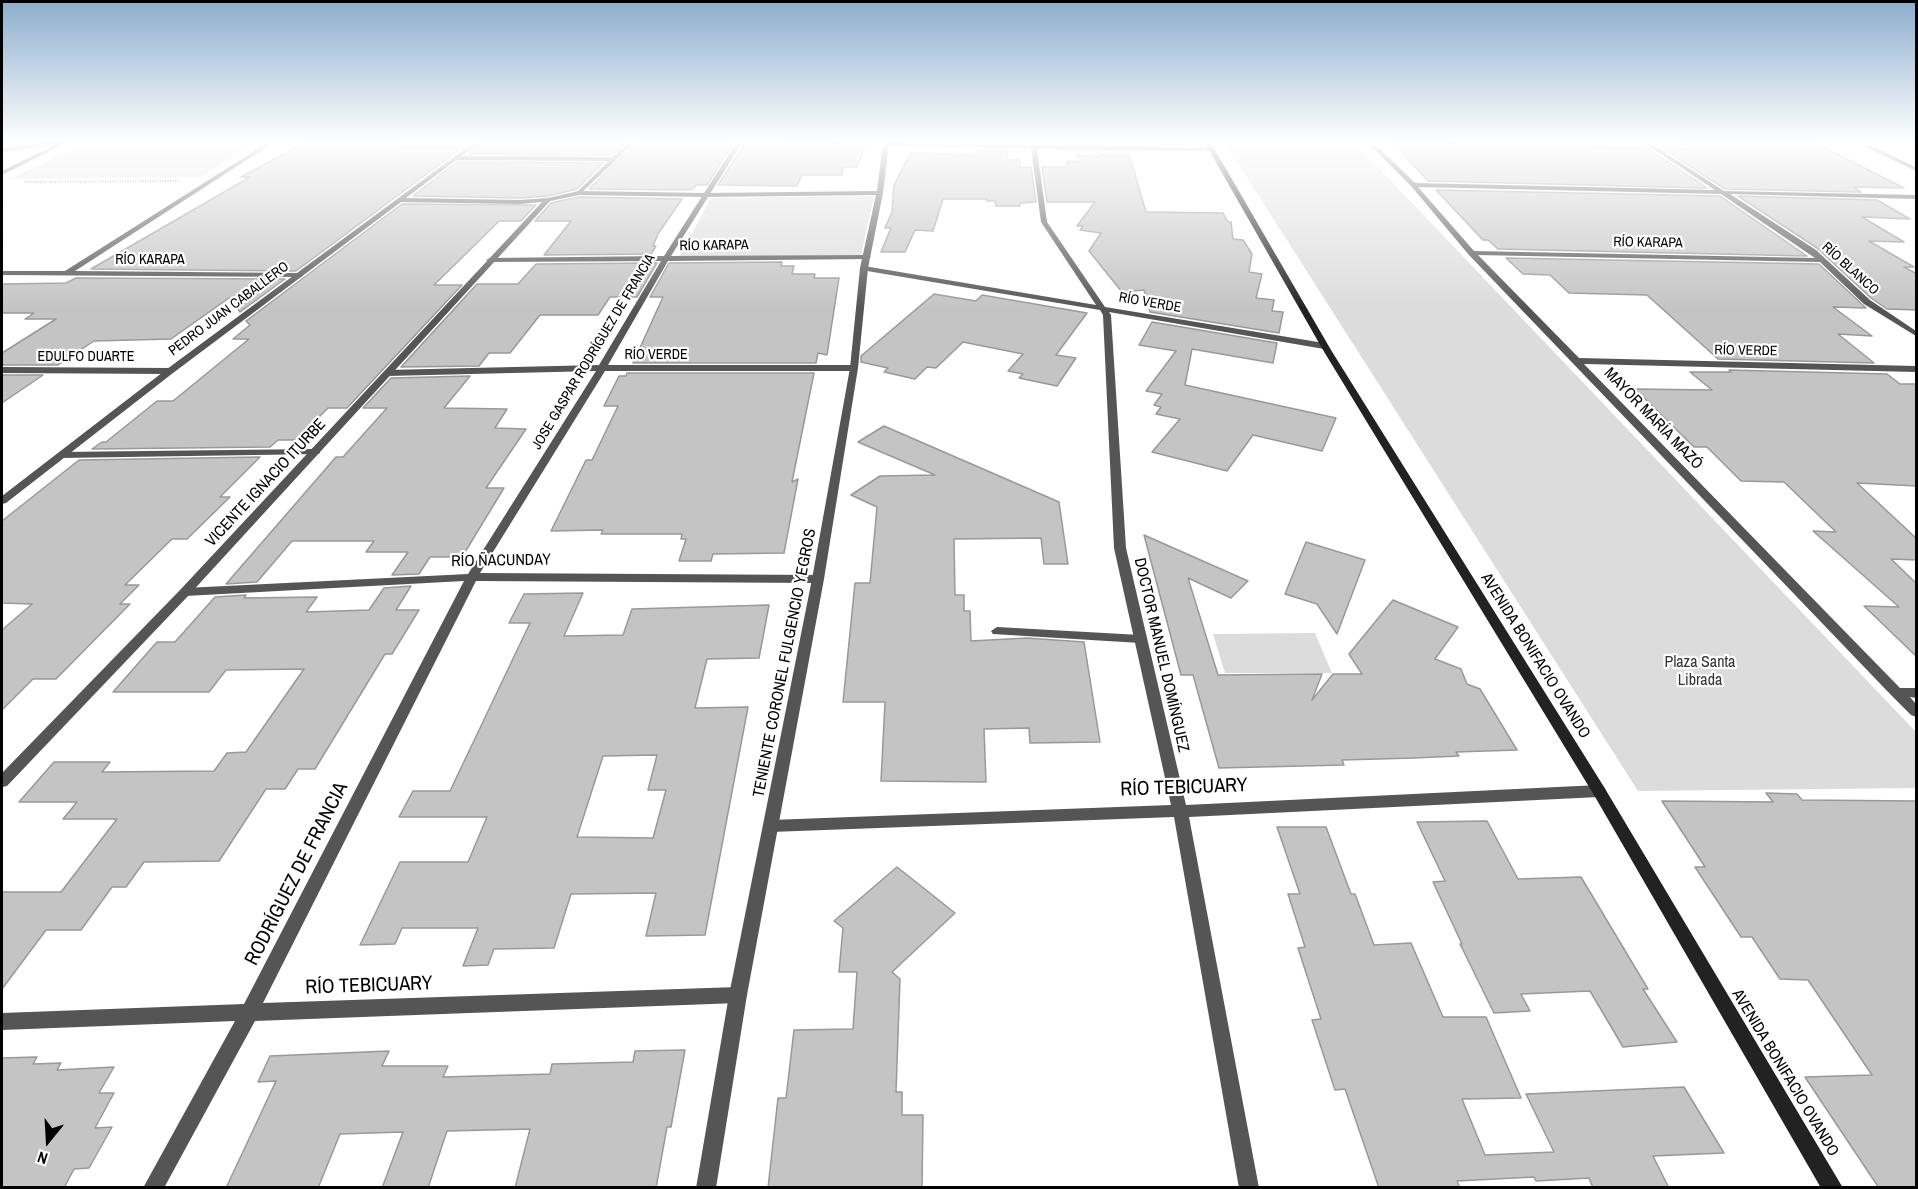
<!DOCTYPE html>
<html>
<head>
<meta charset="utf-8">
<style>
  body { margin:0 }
  #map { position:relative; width:1918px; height:1189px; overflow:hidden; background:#fff; font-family:"Archivo Narrow",sans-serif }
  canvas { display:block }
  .frame { position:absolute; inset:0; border:3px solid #000; pointer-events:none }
  .north { position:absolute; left:18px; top:1111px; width:60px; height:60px; -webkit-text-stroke:4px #fff; paint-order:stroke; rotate:198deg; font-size:16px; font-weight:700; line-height:24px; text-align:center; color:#000 }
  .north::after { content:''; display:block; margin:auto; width:21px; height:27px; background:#000; clip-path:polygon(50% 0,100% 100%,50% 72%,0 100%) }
</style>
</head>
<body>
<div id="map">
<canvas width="1918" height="1189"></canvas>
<div class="frame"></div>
<div class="north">N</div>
</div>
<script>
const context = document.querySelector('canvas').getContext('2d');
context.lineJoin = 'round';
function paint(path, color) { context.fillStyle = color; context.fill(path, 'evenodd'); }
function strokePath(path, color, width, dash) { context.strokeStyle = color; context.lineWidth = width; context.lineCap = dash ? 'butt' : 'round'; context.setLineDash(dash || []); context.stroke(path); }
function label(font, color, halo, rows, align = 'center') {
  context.font = font + ' "Archivo Narrow",sans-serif'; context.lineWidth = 4.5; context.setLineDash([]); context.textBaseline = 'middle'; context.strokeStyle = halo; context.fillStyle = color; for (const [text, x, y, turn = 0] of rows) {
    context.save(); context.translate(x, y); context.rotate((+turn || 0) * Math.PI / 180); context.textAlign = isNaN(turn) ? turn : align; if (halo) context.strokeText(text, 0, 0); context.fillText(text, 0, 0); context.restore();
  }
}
paint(new Path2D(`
  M86,143H256L200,177L10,179Z
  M1225,143H1355L1916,732V788L1638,791Z
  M874,196L861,255L679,257L711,198Z
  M1315,633L1332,673H1225L1213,634Z`), '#dcdcdc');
const building = new Path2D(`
  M304,143H399L393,147H463L296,271L91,269L250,177H241Z
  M481,143H625L612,155L468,154Z
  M636,143H727L726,145H732L707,185H696L693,189L687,190L589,189Z
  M786,143L866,144L857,167H843L842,175H802L797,186L718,185L744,145H785Z
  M1393,143L1588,145L1591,147L1647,148L1707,188L1428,181Z
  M1679,143H1815L1904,188L1853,187L1861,192L1725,189L1662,148L1688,149Z
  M978,150H1007V160H1020V167H1031L1036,202L1020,203V206H996L995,201H987V199H943L933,231L915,230L905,252H881L891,228H885L892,212L894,185L910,153L978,154Z
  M1101,154H1129L1146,212L1223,213L1228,222H1231L1233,239L1243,240L1252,254L1249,272L1262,274L1256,298L1274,300L1272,311L1283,312L1279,333L1150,312L1144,290L1122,292L1089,251L1101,233L1080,230L1083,226H1077L1095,202H1047L1042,167H1067V161L1078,162L1077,155L1101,156Z
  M457,162L603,163L577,189L548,196L520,198L413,196Z
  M1436,190L1720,196L1807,256L1498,249L1488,240H1483Z
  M1738,196L1877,200L1910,219L1862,217L1904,242L1869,241L1914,267H1904L1917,274V310L1887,309L1871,298L1817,248Z
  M579,197L682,199L658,234L653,246H656L651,254L544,255L571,221H535L551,203Z
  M402,204L536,205L521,221H499L480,240L434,285H462L347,408H328L296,440H278L270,447L92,449L102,442H106L157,401H173L249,339H233L250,325L246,321Z
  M1506,258L1819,264L1866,308L1833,307L1872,336L1838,334L1874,363L1718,359L1647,295L1569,293L1550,275L1523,274Z
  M782,262L781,266H794L792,274H815L814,278H839L827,355L818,353L816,363H633L663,297H650L669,263Z
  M657,263L637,297H610L598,315H540L510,353H489L479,366L401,367L477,284H518L536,264Z
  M76,278L285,279L240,312L229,298L171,339L94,341L58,365H2V353L56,319H25L34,313H2V284L66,283Z
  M934,294L976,301L982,295L1087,313L1056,355L1076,358L1057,386L1019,378L1023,374L1008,371L1023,354L963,342L936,368L927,367L915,379L884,372L888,368L861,362V356Z
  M1152,322L1277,343L1273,363L1192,349L1185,385L1336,418L1322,451L1253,435L1227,471L1152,452L1180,419L1156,414L1161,407L1154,405L1162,394L1146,391L1176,351L1139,345Z
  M1729,370L1887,374L1900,384H1917V486L1857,483L1917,539V560L1891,559L1917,584V657L1864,606L1899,607L1813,531L1836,532L1784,482L1741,481L1707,447H1694L1635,389L1712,390L1690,372H1731Z
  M627,373H814L792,482L798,479L784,553L713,554L711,561H679L686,539H681L682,534H601L603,530L551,531L586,460H592L618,406H604L619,376H626Z
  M2,375H43L2,403Z
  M470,376L444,408L507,409L495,428L526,429L486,488H504L462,557H430L419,574L392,575L408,552H366L374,541H292L257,582L226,584L336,457H343L387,408H363L391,378Z
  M884,426L1059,502L1068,564H1044L1041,538L954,539L955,595H964V611H970L971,641L1027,638L1084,642L1100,742L1030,743L1029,728L984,729L986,782L881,781L885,702H843L855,583H870L877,507L851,495L880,476L935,475L858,442Z
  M260,457L220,497H230L187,539H172L125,585H139L120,604H130L56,679H33L2,710V630L32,604L2,603V521L79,460Z
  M1144,535L1248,581L1231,598L1188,578L1218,675L1322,674L1312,700L1333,674H1362L1349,654L1393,600L1458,627L1435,659L1461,669L1467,684L1480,689L1517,750L1456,752L1459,756L1414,758L1342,760L1344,765L1219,768L1193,675H1181Z
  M1306,542L1365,560L1337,634L1317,604L1285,594Z
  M411,586L396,610H419L392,654H385L315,769H298L285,789H266L219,861L144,862L126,887H112L81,930H46L2,989V892H61L117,819H63L77,802H19L54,762H110L102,772L214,771L227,753L246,752L304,669L226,670L209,692H113L157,642H175L215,597L246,595L244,598L317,597L306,612L369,610L384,588Z
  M583,593L564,636L623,635L632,609L769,605L759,658L707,659L695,708L748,707L705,935L646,936L656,893L571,894L554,948L494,949L488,965L463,966L478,928H402L395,944L360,945L400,862H468L487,817H399L413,791H450L530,623H509L524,594ZM657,755L648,790H666L653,838L577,837L603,756Z
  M1766,793L1797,794L1802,800L1917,801V1188H1879L1805,1077L1872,1075L1808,980L1780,979L1752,937H1741L1695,867H1705L1662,801L1773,802Z
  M1487,821L1518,879L1581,877L1648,989H1643L1677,1042L1623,1047L1590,991L1521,994L1530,1011L1494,1013L1460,944H1462L1433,882L1445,881L1417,822Z
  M1277,827H1326L1351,894H1355L1374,945L1411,943L1443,1017H1486L1521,1098L1462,1099L1485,1155L1554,1152L1526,1094L1684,1087L1724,1153L1653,1156L1669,1188H1593L1589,1178L1536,1181L1534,1177L1457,1181L1460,1188H1379L1345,1089L1335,1090L1312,1020L1321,1019L1298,948L1305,947L1288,894H1300Z
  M897,867L955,913L892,972L900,979L896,1092H902V1115H923L922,1188H768L778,1098H786L794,1030L853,1029L857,972H839L843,928L834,921Z
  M685,1050L671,1127H667L656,1188H515L530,1129L447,1131L428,1188H382L403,1132L340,1134L318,1188H226L276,1081L258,1082L270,1056L389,1051L382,1066H448L443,1077L550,1074L552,1064L633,1062L635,1051Z
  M37,1057L33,1064L61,1063L57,1070L114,1067L99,1093H114L95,1128L112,1127L89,1168L74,1169L64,1188H2V1058Z`);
paint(building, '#c4c4c4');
strokePath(building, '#999', 1.5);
strokePath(new Path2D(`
  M25,182L179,181`), '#777', 2, [1, 1.5]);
paint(new Path2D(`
  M997,627L1140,635L1146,639L1140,643L993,634L991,631Z`), '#555');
paint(new Path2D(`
  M45,143H66L2,175V171L55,145L2,152V148Z
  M267,143H273L75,271L299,273L303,275L302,277L2,275V271H65Z
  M628,143H634L579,195L577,194V192L609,161L456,160L453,158L456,156L613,157Z
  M736,143H742L671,256L867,255L871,257L867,259L668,261L608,365H854L858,368L854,371H605L480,573L818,575L824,579L818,583L476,581L263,1003L738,987L744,989L747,995L744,1001L738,1003L255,1021L164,1188H143L235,1021L2,1030V1013L244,1004L464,581L185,596L179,592L185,588L468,574L596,371L387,376L383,373L387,370L599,365L661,261L490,262L486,260L490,258L664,256Z
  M886,143L1030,145V143H1036V145L1214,148L1212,151L1037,149L1047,222L1105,307L1324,343L1328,346L1324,349L1109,312L1111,315L1126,548L1186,805L1599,785L1604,787L1606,791L1604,795L1599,797L1189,817L1259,1188H1239L1174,817L771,832L766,830L763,826L766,822L771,820L1171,805L1114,548L1103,315L1100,310L861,270L860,268L864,266L1096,305L1041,222L1031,148L884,146Z
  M1368,143H1374L1415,183L1715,190L1644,143H1650L1724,191L1916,195V199L1730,194L1816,250L1870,300L1916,331V336L1864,304L1820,262L1478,255L1579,358L1916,366V372L1584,364L1900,688H1916V698L1910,697L1916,704V717L1911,715L1891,695L1469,255L1411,186ZM1418,187L1721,194L1815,258L1474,251Z
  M2,367L170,368L174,371L170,374L2,373Z
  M315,449L320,452L319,454L61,458L56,455L61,452Z`), '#555');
paint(new Path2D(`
  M473,143H479L406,198L520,200L548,198L579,191L705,193L877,191L883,143H889L883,193L868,268L858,368L824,579L747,995L716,1188H696L729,995L812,579L850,368L860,268L876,195L705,197L579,195L550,201L189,595L7,786L2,787V773L181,589L542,202L520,204L401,202L173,373L6,503L2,504V496L167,369Z
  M1858,143H1865L1916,167V171Z`), '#555');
paint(new Path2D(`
  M1205,143H1211L1331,350L1604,787L1843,1188H1821L1594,795L1323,350Z`), '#222');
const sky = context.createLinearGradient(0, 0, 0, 309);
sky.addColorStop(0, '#8cadcc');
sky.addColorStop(0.46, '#fff');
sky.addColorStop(1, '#ffffff00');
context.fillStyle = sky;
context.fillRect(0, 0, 1918, 309);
label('14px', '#000', '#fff', [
  ["RÍO KARAPA",1648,243,1],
  ["RÍO KARAPA",714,246,-1],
  ["RÍO KARAPA",150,260],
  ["RÍO BLANCO",1850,269,42],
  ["RÍO VERDE",1150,303,10],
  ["PEDRO JUAN CABALLERO",229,309,-37],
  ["RÍO VERDE",1746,351,1],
  ["JOSE GASPAR RODRÍGUEZ DE FRANCIA",594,352,-59],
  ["RÍO VERDE",656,355],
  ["EDULFO DUARTE",86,357]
]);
label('16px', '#000', '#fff', [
  ["MAYOR MARÍA MAZÓ",1653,419,46],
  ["VICENTE IGNACIO ITURBE",266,483,-47],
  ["RÍO ÑACUNDAY",501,561,-1],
  ["DOCTOR MANUEL DOMÍNGUEZ",1161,655,77],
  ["AVENIDA BONIFACIO OVANDO",1535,656,58],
  ["TENIENTE CORONEL FULGENCIO YEGROS",785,663,-79],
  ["AVENIDA BONIFACIO OVANDO",1785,1073,59]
]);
label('16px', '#333', '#fff', [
  ["Plaza Santa",1700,663],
  ["Librada",1700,681]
]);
label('20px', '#000', '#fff', [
  ["RÍO TEBICUARY",1184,788,-2],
  ["RODRÍGUEZ DE FRANCIA",297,874,-63],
  ["RÍO TEBICUARY",369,986,-2]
]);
</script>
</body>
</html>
